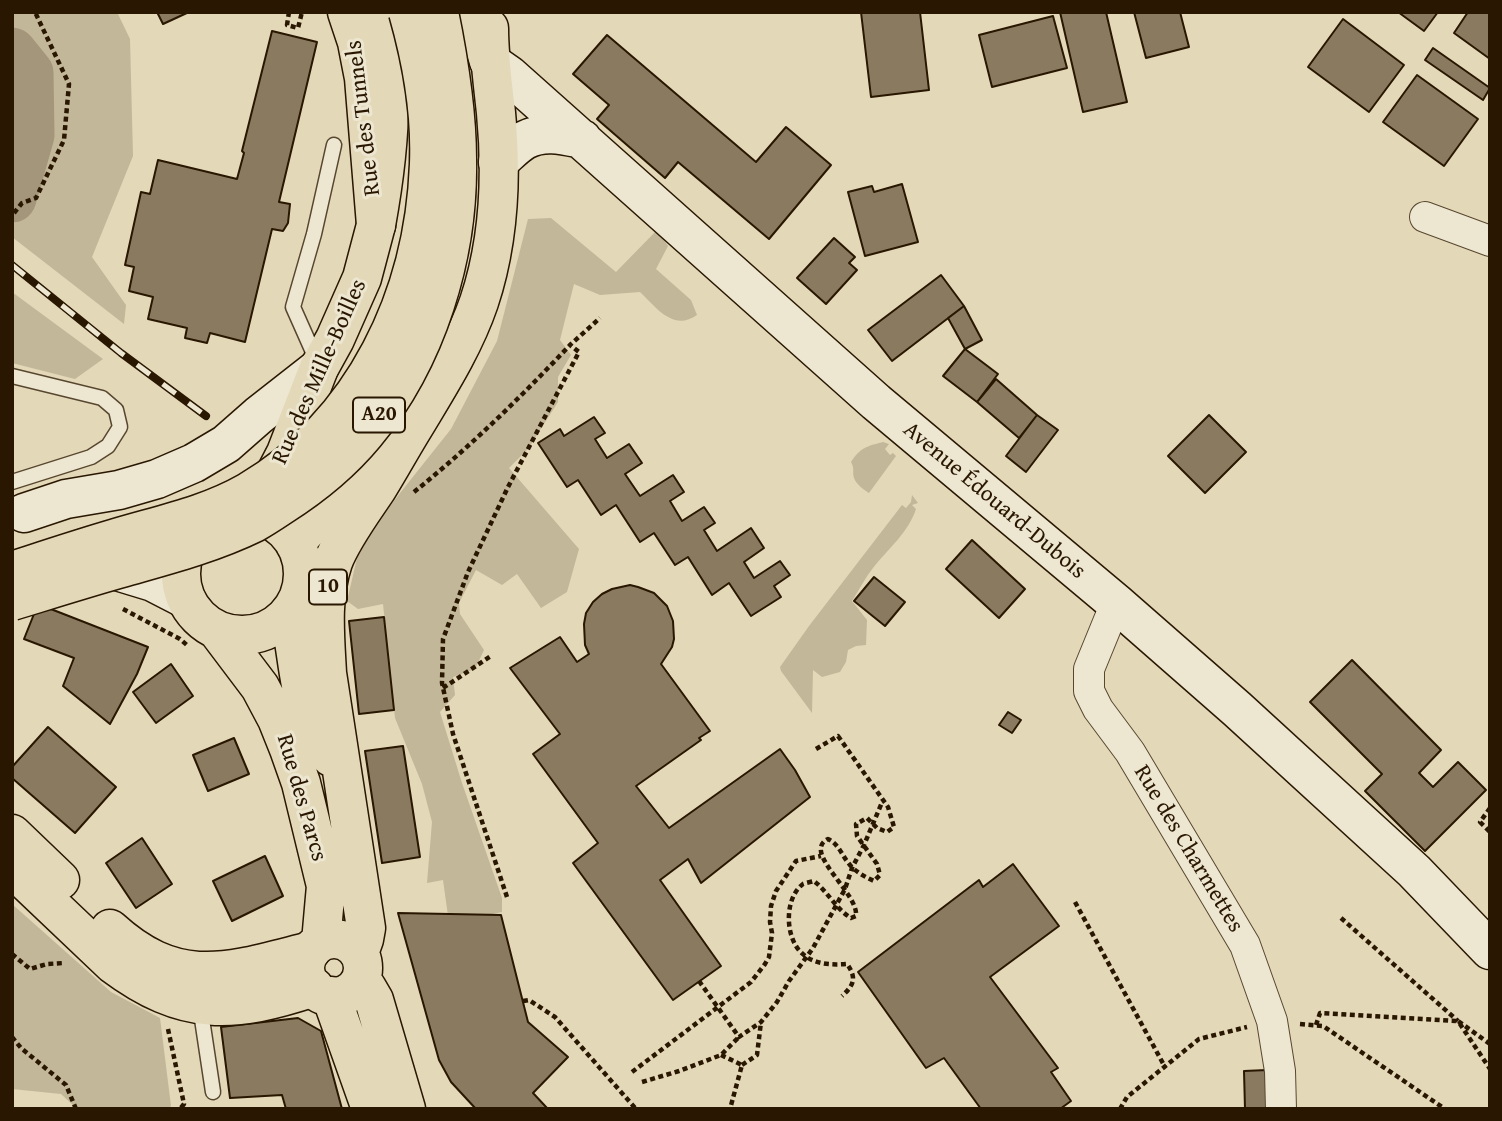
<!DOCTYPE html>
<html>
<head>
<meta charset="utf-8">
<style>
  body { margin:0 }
  #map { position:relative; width:1502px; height:1121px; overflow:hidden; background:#e3d8b8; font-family:"Gentium Book Plus",serif }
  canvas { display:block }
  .frame { position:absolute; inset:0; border:14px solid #291701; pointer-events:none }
</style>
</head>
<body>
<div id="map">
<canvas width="1502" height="1121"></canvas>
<div class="frame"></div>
</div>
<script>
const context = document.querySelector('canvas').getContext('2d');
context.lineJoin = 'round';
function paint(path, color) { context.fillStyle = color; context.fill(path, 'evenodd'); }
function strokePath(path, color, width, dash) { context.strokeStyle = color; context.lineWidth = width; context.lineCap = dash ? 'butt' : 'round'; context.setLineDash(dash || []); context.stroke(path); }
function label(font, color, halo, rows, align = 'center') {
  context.font = font + ' "Gentium Book Plus",serif'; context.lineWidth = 6; context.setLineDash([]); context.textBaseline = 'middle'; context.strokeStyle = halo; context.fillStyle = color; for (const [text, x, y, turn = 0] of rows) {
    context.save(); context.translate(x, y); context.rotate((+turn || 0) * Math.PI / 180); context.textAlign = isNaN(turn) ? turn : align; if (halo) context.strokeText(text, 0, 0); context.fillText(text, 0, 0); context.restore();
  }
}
paint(new Path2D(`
  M12,12H117L130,39L133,156L92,257L126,305L124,324L12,237Z
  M551,218L616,272L657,230L668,246L656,269L691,300L697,315C673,332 656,307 640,292L600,295L574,284L560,340L571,355L558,377V402L528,449L509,468L579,549L567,592L541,608L517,574L502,585L476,570L459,603L460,614L484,650L475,669L453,677L455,695L440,712L462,783L502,898V912L449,923L443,880L427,883L432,822L422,784L395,718L383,604L358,609L347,601L357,558L377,522L451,429L497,341L528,219Z
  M12,292L103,359L75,379L12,363Z
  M883,442L889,444L885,449L890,455L893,453L896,456L869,493C864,490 856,484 854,478C852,471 855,469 851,462C860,448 867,446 883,442Z
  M912,495L918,503L912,505L916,509C908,533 888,549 873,568C865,578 859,590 852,601L867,620L866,645L856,646L848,650L846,662L840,672L822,677L813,670L812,713L781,671L780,667L809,626L902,505L906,508L911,502Z
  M12,904L111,992L160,1018L171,1106L168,1109H77L61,1094L12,1089Z`), '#c3b799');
strokePath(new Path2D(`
  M12,52L29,73L30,135L12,198`), '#a4967a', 49);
const building = new Path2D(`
  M157,12H189L163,24Z
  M861,12H920L929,90L871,97Z
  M1060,12H1106L1127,102L1083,112Z
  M1134,12H1180L1189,47L1146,58Z
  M1398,12H1438L1424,31Z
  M1468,12H1490V59L1454,33Z
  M1053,16L1067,68L992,87L979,35Z
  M1343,19L1404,65L1369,112L1308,67Z
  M272,31L317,42L279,202L290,204L288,223L283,231L272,229L245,342L210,333L207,343L185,338L187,328L148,319L153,297L129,291L134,267L125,265L141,192L150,194L158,160L237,179L244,153L242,151Z
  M607,35L756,162L786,127L831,165L769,239L678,162L665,178L597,119L609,105L573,74Z
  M1433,48L1490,88L1483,100L1425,60Z
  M1417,75L1478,119L1444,166L1383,122Z
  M902,184L918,242L865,256L848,192L872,186L874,192Z
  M834,238L855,257L849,263L857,270L826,304L797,278Z
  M941,275L964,306L892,361L868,330Z
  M964,306L982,340L965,349L948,318Z
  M965,349L998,374L977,402L943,376Z
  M996,379L1037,415L1019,438L977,402Z
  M1037,415L1058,430L1026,472L1006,456Z
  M1209,415L1246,452L1205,493L1168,456Z
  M594,417L605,433L595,439L607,458L629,444L642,463L625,474L640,496L673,475L684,492L670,501L682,521L704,507L715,523L704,530L717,551L751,528L764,548L744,562L754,578L780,561L790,575L774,586L781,597L751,616L729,583L712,595L688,557L675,565L654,533L640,542L616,505L601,515L578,480L567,487L538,443L560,429L564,436Z
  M972,540L1025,589L999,618L946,569Z
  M874,577L905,602L885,626L854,601Z
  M630,585L638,587L654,593L667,606L673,621L674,639L672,647L661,664L710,731L699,738L701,740L636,786L669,828L780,749L795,770L810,797L701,883L688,859L660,880L721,966L673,1000L573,863L598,843L533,754L560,734L510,668L560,637L577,662L589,654L585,645L584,624L586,613L593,602L602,594L612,589Z
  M38,604L148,647L137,674L110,724L63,686L74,658L24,639Z
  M384,617L394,710L359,714L349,621Z
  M1352,660L1441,750L1419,773L1433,787L1458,762L1486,790L1425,851L1365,791L1382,774L1310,702Z
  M171,664L193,696L156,723L133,692Z
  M1008,712L1021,720L1012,733L999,725Z
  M48,727L116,787L75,833L12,778V767Z
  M234,738L249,774L208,791L193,755Z
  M403,746L420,857L382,863L365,751Z
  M142,838L172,884L136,908L106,863Z
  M265,856L283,896L232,921L213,881Z
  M1013,864L1059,926L990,977L1058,1068L1051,1072L1071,1101L1060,1109H981L944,1058L926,1068L858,972L979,880L983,887Z
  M398,913L501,915L528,1022L568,1057L533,1093L547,1108L546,1109H476L451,1082L439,1060Z
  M298,1018L321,1031L342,1109H286L282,1095L230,1098L221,1027Z
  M1267,1070V1109H1245L1244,1071Z`);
paint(building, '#8a7b60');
strokePath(building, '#291701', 2);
const lane = new Path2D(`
  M317,361L293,307L314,234L334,145
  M12,376L102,398L116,410L120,427L108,446L91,457L12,482
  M200,1006L213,1092`);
const street = new Path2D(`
  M1425,217L1490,241
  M1116,603L1089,669V691L1098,709L1130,752L1245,945L1272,1021L1280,1071L1281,1109`);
const secondary = new Path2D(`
  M489,61L509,75L876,402L1116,603L1237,709L1414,871L1490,950
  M498,162C507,155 516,145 525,140C544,130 563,135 582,139
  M24,513L66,499L119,490L157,479L194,463L226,444L259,415L319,368
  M97,565L153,582L186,599`);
const primary = new Path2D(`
  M272,480L286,453L319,368L335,339L362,278L376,225L364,78L357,42L347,12
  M181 574a61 61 0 1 1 122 0a61 61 0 1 1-122 0Z
  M295,544L357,471L390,445
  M289,613C300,662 297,716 331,757
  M217,630L260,687L277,719L289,749L301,783L326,886L321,942
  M305 968a29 29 0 1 1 58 0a29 29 0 1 1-58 0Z
  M359,953L364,939L366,928L327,673C325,636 321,597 333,562C342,538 363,510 377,489C390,468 402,446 415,425C439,385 464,346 479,302C499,242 502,176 496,113C493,84 489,57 489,28
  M360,981L367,988L374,1000L406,1109
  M331,996L371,1109`);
const highway = new Path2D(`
  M374,12C380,39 388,66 389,93C390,138 384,181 376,225
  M473,12L489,61
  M12,834L60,880
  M12,868L113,964C184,1017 233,1014 314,987
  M110,929C179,992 231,971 311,951`);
strokePath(lane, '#58472f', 17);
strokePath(street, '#58472f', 32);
strokePath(secondary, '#291701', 41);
strokePath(primary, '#291701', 41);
strokePath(highway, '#291701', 41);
strokePath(new Path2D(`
  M289,12L287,25L298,28L302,12
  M14,213L22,203L36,198L64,140L69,84L35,12
  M414,492C470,447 521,397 570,345
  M123,609L180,639L188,646
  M443,688L491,656
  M816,749L838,736L888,807L894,827L887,832L877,828L867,818L856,824L857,836L877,864L880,875L874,881C865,877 856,872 850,865C842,856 839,844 828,839C801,852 859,893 856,916L851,918C836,909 828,892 814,881C811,882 805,883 803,884C783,899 785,941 804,955C816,965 833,965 847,964C857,978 854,985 842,996
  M1490,808L1480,822L1490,832
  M507,897L453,734L442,683L443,639L468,572L508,487L579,352L570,345L600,318
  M1075,902L1165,1067
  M1341,918L1458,1021
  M12,954L30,969L47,964L64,963
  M699,981L739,1037L761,1022L777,1002L789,981L813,948L845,889L852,868L864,845L883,800
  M523,1001L529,1000L555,1017L636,1109
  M1300,1024L1323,1026L1445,1109
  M1316,1025L1320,1013L1456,1021
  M168,1029L184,1104L180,1109
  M12,1037L21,1048L66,1085L76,1109
  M1490,1044L1458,1021L1490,1069
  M721,1055L742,1065L730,1109
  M742,1065L757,1055L761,1022
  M632,1072L751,982L765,964L769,957L772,933L770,922L771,906L776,891L796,861L821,856
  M642,1082L679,1071L721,1055L739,1037
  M1120,1109L1127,1097L1199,1039L1247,1027`), '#291701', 4.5, [5, 3.5]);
strokePath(lane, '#ede6d1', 14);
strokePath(street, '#ede6d1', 30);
strokePath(secondary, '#ede6d1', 38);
strokePath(primary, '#e3d8b8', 38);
strokePath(highway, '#e3d8b8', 38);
const rail = new Path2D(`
  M12,265L121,353L206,416`);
strokePath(rail, '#291701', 8);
strokePath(rail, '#ede6d1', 5, [16]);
const highwayBridge = new Path2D(`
  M12,571C46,560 79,549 113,539C159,525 206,516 248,492C365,423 424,296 429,164C431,113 422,61 408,12
  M12,601C48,590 83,579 118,569C164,556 211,544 254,523C263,518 272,512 281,506C311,487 341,463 365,434C427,359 459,256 457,159C457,110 449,61 439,12`);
strokePath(highwayBridge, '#291701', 41, []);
strokePath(highwayBridge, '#e3d8b8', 38);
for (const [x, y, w] of [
  [379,415,52],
  [328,587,38]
]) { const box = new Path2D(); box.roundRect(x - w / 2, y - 17.5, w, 35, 5); context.fillStyle = '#ede6d1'; context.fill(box); strokePath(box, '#291701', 2); }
label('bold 21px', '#291701', null, [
  ["A20",379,415],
  ["10",328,587]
]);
label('23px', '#291701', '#ede6d1', [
  ["Rue des Tunnels",364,118,-97],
  ["Rue des Mille-Boilles",320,372,-66],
  ["Avenue Édouard-Dubois",994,501,40],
  ["Rue des Parcs",301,798,74],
  ["Rue des Charmettes",1188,849,59]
]);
</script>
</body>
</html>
